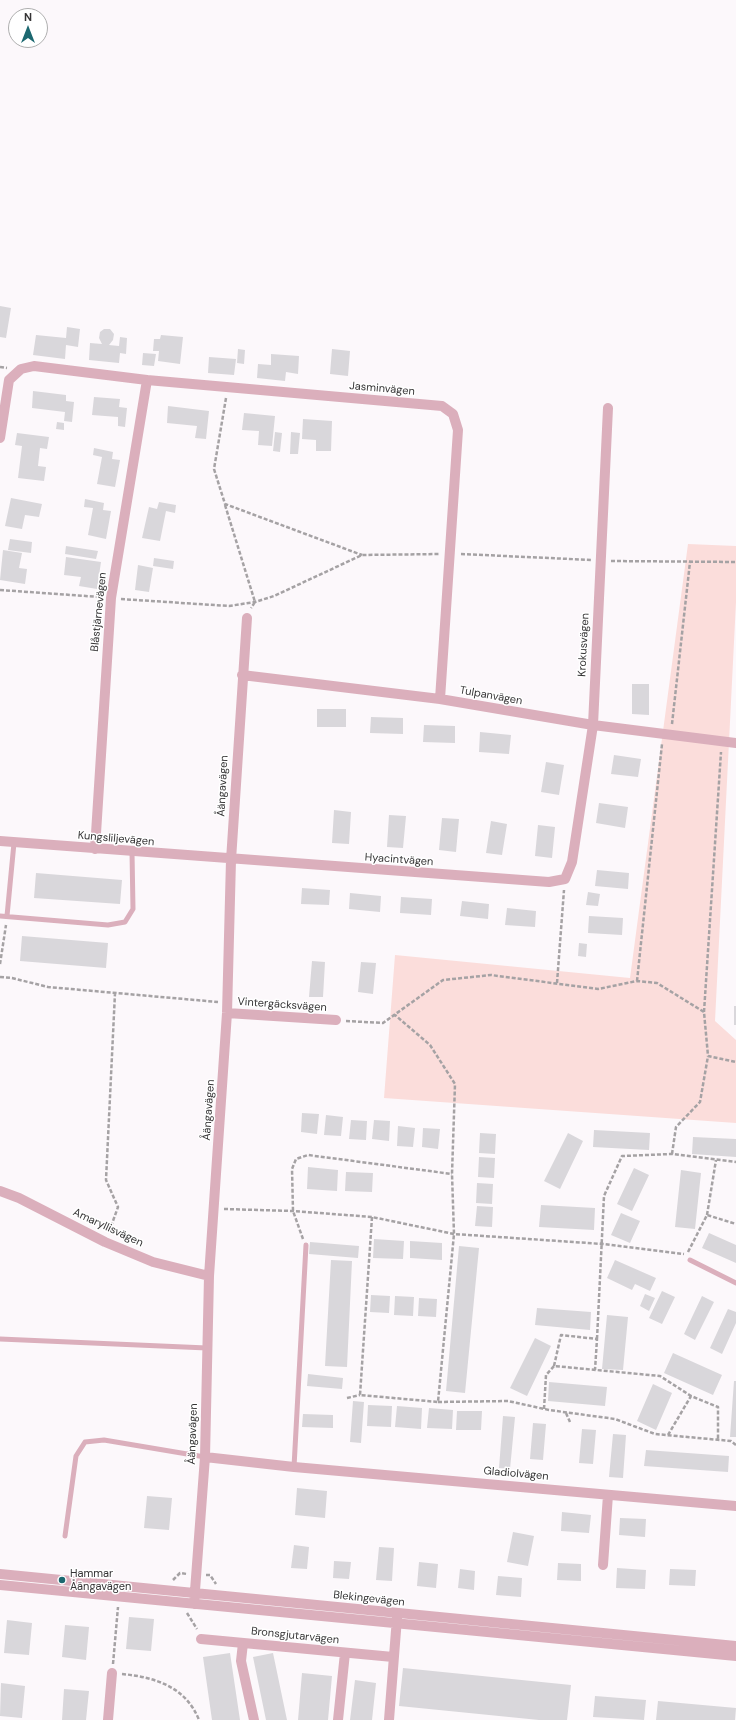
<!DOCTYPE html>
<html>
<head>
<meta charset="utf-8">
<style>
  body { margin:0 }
  #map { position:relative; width:736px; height:1720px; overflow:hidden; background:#fcf8fb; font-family:"DM Sans",sans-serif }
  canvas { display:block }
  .north { position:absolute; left:8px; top:8px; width:40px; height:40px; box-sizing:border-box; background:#fff; border:1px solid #aeaeae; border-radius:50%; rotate:0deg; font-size:11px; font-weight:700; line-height:16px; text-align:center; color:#353435 }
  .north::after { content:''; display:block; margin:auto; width:14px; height:18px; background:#1c6870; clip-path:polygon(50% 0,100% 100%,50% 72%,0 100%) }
</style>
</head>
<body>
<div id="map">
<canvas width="736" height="1720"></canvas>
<div class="north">N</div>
</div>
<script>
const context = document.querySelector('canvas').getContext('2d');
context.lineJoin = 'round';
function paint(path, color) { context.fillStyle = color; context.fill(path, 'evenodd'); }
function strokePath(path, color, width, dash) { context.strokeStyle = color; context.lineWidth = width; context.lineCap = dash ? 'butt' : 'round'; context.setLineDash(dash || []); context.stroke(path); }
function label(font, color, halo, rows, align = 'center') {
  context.font = font + ' "DM Sans",sans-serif'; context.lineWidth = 3; context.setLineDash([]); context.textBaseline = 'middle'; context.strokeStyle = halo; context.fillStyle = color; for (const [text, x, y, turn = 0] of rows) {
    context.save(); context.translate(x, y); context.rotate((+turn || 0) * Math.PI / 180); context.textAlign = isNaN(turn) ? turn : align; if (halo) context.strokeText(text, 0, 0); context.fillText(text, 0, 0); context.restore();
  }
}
paint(new Path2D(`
  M688,544L736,546V602L715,1021L736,1040V1123L384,1098L395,955L630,978Z`), '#fbdddb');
paint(new Path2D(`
  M0,306L11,308L6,338L0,337Z
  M67,327L80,329L78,347L66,345L65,359L33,355L36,335L66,338Z
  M104,329H110L114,334L113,340L109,345L119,346L120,337L127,338L126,354L120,353L119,363L89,360L90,343L102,344L99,338L100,332Z
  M161,335L183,337L180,364L158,361L159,351H153L154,339H160Z
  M238,349L245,350L244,364L237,363Z
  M332,349L350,351L348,376L330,374Z
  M143,353L156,354L154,366L142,365Z
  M271,354L299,356L298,374L286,372L285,381L257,378L258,364L271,365Z
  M209,357L236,359L234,375L208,373Z
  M33,391L66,395V401L74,402L72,422L64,421L65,412L32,408Z
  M94,397L120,399L119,407L127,408L125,427L118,426V417L92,415Z
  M168,406L209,411L206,439L195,438L197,426L167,423Z
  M244,413L275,416L272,446L258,445L259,431L242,430Z
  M303,419L332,421L331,451H316V440L302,439Z
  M57,422L64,423V430L56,429Z
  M275,432L282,433L280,452L273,451Z
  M291,432L300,433L298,454H290Z
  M17,433L49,437L47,449L40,448L38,466L46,467L44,481L18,478L22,446L15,445Z
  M94,448L113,452L112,459L120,460L115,487L97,484L102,457L93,455Z
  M11,498L42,504L39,517L25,515L22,529L5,526Z
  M85,499L104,503L103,510L111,511L106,539L88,535L93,508L84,507Z
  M159,502L176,505L175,513L166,511L160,541L142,538L149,507L157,509Z
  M10,539L32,542L31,553L8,550Z
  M66,546L98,551L96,559L65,554Z
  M3,550L22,553L19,568L27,569L25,584L0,580Z
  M66,557L101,562L97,589L79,586L81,577L64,575Z
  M154,558L174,561L173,569L153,566Z
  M138,565L153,568L149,592L135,590Z
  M632,684H649V715L632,714Z
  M317,709H346V727H317Z
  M371,717L403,718V734L370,733Z
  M424,725L455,726V743L423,742Z
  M480,732L511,735L509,754L479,752Z
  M614,755L641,759L638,777L611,774Z
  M546,762L564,765L559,795L541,792Z
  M599,803L628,807L625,828L596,823Z
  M334,810L351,812L349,844L332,843Z
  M389,815L406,816L403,848L387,847Z
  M442,818L459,819L456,852L439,850Z
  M491,821L507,824L502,855L486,853Z
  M538,825L555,827L552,858L535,856Z
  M597,870L629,873L628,889L595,886Z
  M36,873L122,880L120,904L34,898Z
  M302,888L330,890L329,905L301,904Z
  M588,892L600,894L598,906L586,905Z
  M350,893L381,896L380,912L349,909Z
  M401,897L432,899L431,915L400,913Z
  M462,901L489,904L488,919L460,916Z
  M507,908L536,911L535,927L505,925Z
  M589,916L623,918L622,935L588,933Z
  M22,936L108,943L106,968L20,961Z
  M579,943L587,944L586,957L578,956Z
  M312,961L325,962L323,997H309Z
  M361,962L376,963L373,994L358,992Z
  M734,1006H736V1025H734Z
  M302,1113L319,1114L317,1134L301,1132Z
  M326,1115L343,1117L341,1136L324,1135Z
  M351,1120L367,1121L366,1140L349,1139Z
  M374,1120L390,1121L389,1141L372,1139Z
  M398,1126L415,1128L413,1147L397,1146Z
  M423,1128L440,1129L438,1149L422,1147Z
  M594,1130L650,1133L649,1150L593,1147Z
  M480,1133L496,1134L495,1154L479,1153Z
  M568,1133L583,1141L560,1189L544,1181Z
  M693,1137L736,1139V1157L692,1154Z
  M479,1157L495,1158L494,1178L478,1177Z
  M308,1167L338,1170L337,1191L307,1189Z
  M634,1168L649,1175L632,1211L617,1204Z
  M681,1170L701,1173L695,1229L675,1227Z
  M346,1172L373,1173L372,1192L345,1191Z
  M477,1183L493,1184L492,1204L476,1203Z
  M541,1205L595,1208L594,1230L539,1227Z
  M477,1206L493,1207L492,1227L475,1226Z
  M621,1213L640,1221L630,1243L611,1235Z
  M709,1233L736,1245V1263L702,1248Z
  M374,1239L404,1241L403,1259L373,1258Z
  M410,1241L442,1243V1260L410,1258Z
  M310,1242L359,1246L358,1258L309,1254Z
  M459,1246L479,1248L465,1393L446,1391Z
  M331,1260L352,1261L347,1367L325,1366Z
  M615,1260L656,1278L650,1291L635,1284L632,1290L607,1278Z
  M662,1291L675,1297L662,1324L649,1318Z
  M645,1294L655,1298L649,1311L640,1306Z
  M371,1295L390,1296L389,1313L370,1312Z
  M395,1296L414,1297L413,1316L394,1315Z
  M702,1296L714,1302L695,1340L684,1334Z
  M419,1298L437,1299L436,1317L418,1316Z
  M537,1308L591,1312L590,1330L535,1325Z
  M728,1309L736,1312V1323L722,1354L710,1348Z
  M607,1315L628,1317L623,1370L602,1369Z
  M535,1338L551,1346L527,1396L510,1388Z
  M673,1353L722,1375L713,1395L664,1373Z
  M308,1374L343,1378L342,1389L307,1386Z
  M734,1381H736V1437H730Z
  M549,1382L607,1387L605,1406L548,1401Z
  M653,1384L672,1393L656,1430L637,1421Z
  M353,1401L364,1402L361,1443L350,1442Z
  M368,1405L392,1406L391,1427L367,1426Z
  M397,1406L422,1408L421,1429L395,1427Z
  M429,1408L453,1410L452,1429L427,1428Z
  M457,1411H482L481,1430H456Z
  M303,1414L333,1415V1428L302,1427Z
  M503,1416L515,1417L510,1469L499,1468Z
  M533,1423L546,1424L543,1460L530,1459Z
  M582,1429L596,1430L593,1464L579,1463Z
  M613,1434L626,1435L623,1478L609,1477Z
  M646,1450L729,1456L728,1472L644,1466Z
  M297,1488L327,1491L325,1518L295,1515Z
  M147,1496L172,1498L169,1530L144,1528Z
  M562,1512L591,1515L589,1533L561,1531Z
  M620,1518L646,1519L645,1537L619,1535Z
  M513,1532L534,1536L528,1566L507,1562Z
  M294,1545L309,1547L307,1569L291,1568Z
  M379,1547L394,1548L392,1581L376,1580Z
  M334,1561L351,1562L349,1579L333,1578Z
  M419,1562L438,1564L436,1588L417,1586Z
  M558,1563L581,1564V1581L557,1580Z
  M617,1568L646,1570L645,1589L616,1588Z
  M460,1569L475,1571L474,1590L458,1588Z
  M670,1569L696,1570L695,1586L669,1585Z
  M498,1576L522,1578L521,1597L496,1595Z
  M129,1617L154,1619L151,1651L126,1649Z
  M7,1620L32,1623L29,1655L4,1653Z
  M65,1625L89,1627L86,1660L62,1657Z
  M230,1653L240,1720H212L203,1657Z
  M273,1653L287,1720H266L253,1657Z
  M403,1668L571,1685L567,1720H539L399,1706Z
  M302,1673L332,1676L328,1720H298Z
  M355,1680L376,1683L372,1720H350Z
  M1,1683L25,1686L22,1718L0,1716Z
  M64,1689L89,1691L86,1720H62Z
  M595,1696L646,1700L644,1720L593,1717Z
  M658,1701L736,1708L735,1720H656Z`), '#d9d7db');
strokePath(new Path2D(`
  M0,367L7,368
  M226,398L214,469L225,504L362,555
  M225,505L255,602L251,608
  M461,554L592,560
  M611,561L736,562
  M0,590L100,597
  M121,599L229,606L255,602L274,596L362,555L440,554
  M672,724L690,562
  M0,964L6,925
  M0,977L12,978L48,987L218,1002
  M637,981L662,744
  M557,983L564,890
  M704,1012L721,752
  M346,1021L383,1023L443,980L491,975L598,989L637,981L657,983L704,1012L708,1056L736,1062
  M672,1154L676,1127L700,1102L708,1056
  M224,1209L293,1211L372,1217L454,1234L603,1244L684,1254
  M707,1215L716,1160
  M372,1217L360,1395L438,1402L454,1234L452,1174L455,1084L430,1045L395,1015
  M109,1232L118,1207L106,1180L115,993
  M303,1239L293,1211L292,1169L296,1159L308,1155L452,1174
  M688,1252L707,1215L736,1224
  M597,1339L604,1196L622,1156L672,1154L736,1162
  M554,1366L561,1335L597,1339L595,1370
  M347,1398L360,1395
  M438,1402L508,1401L549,1410L615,1419L655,1434L731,1441L736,1445
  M544,1409L546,1375L554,1366L660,1376L691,1396
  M566,1413L570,1422
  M668,1435L691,1396L718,1407V1440
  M206,1575H210L216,1584
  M173,1580L180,1573L187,1574
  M187,1613L197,1629
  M113,1664L118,1607
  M122,1674C155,1677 186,1687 199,1720`), '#a5a2a4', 2.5, [4, 2]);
strokePath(new Path2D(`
  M0,916L108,925L125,922L133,909L132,852
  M7,916L14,843
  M690,1260L736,1283
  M0,1339L207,1348
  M294,1467L306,1245
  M65,1536L76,1456L85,1442L104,1440L205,1457`), '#dbafbc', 5);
strokePath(new Path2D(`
  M0,438L9,380L21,369L34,366L147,380L442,406L453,414L458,430L440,699
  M242,675L440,699L593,725L736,743
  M0,841L549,882L565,879L572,862L593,725L608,408
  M95,849L111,598L147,380
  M227,1013L336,1020
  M0,1191L19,1198L105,1242L153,1262L209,1276
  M205,1457L294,1467L736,1506
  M603,1565L608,1495
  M0,1574L736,1646
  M0,1585L736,1656
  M194,1604L205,1457L209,1276L227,1013L231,860L247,618
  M201,1639L393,1657
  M243,1643L241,1661L254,1720
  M108,1720L112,1673
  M338,1720L345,1653
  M389,1720L397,1618`), '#dbafbc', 10);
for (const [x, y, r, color] of [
  [62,1580,4,"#1c6870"]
]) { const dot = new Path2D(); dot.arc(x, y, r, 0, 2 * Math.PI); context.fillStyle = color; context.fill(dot); strokePath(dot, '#fff', 1.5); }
label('11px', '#353435', '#fff', [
  ["Jasminvägen",382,389,5],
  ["Blåstjärnevägen",99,612,-84],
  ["Krokusvägen",584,645,-87],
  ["Tulpanvägen",491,696,10],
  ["Åängavägen",223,786,-87],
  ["Kungsliljevägen",116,839,5],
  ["Hyacintvägen",399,860,4],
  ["Vintergäcksvägen",282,1005,4],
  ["Åängavägen",209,1110,-86],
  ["Amaryllisvägen",108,1228,25],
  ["Åängavägen",193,1434,-88],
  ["Gladiolvägen",516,1474,5],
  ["Blekingevägen",369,1599,6],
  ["Bronsgjutarvägen",295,1636,6]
]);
label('11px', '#353435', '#fff', [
  ["Hammar",70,1574],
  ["Åängavägen",70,1587]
], 'left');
</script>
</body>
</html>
